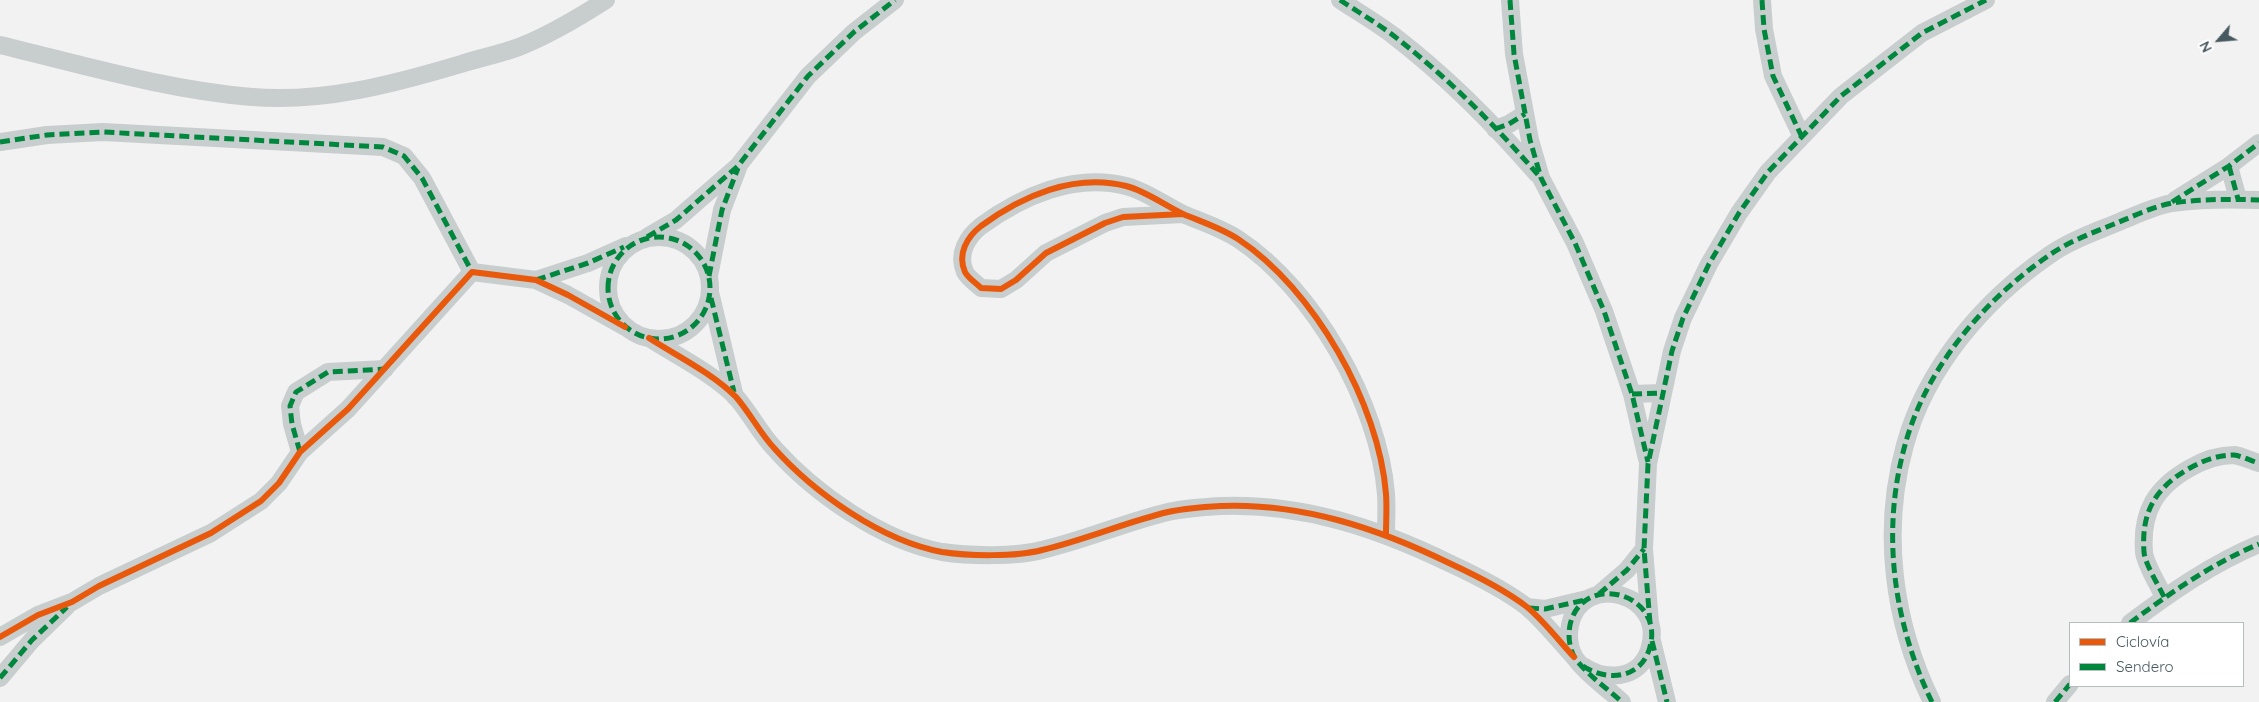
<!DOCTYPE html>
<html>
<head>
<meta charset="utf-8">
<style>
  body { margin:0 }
  #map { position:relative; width:2259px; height:702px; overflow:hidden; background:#f2f2f2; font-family:Quicksand,sans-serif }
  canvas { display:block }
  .legend { position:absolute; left:2069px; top:622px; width:175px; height:65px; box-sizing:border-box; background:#fff; border:1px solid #b5bdbf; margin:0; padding:6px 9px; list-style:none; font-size:15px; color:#475960 }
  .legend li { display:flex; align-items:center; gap:10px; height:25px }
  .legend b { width:25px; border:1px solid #b5bdbf }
  .north { position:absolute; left:2194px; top:15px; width:50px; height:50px; -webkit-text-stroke:4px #fff; paint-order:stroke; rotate:243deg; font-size:14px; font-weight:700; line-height:20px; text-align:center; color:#475960 }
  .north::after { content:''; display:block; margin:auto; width:18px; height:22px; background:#475960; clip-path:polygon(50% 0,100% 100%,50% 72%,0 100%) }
</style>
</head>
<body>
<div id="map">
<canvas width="2259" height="702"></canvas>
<ul class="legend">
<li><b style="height:6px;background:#e8590c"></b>Ciclovía</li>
<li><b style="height:6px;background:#00873e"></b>Sendero</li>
</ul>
<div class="north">N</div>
</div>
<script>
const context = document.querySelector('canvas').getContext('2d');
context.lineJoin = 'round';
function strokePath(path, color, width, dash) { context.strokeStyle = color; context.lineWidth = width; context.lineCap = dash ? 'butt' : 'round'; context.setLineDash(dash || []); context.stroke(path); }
strokePath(new Path2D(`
  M1340,0C1358,12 1377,23 1394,36C1446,76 1494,124 1537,174
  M1510,0L1514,54L1530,140L1541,178L1575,243L1604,311L1632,394L1647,459
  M1762,0L1764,29L1773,76L1801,135
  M0,45C83,65 167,90 252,97C323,103 394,84 461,64C480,58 500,54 519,47C550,35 578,18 606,0
  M1495,129L1509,124L1525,114
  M0,142L47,135L103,132L383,147L404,156L422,178L472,272
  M2229,166L2238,199
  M2175,200L2229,166L2259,143
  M1183,214L1123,217L1105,223L1046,253L1016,280L1001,289L981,288C976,283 968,278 965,272C957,254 967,237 981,226C1022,196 1074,173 1126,186C1146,191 1164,205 1183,214C1202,222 1221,228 1238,239C1314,289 1379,404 1386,494C1387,507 1386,522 1386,535
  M608 288a51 51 0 1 1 102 0a51 51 0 1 1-102 0Z
  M647,237L676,220L738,166L808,76L854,32L895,0
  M709,276L722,210L738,168
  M536,280L588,263L626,246
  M711,296L735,397
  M649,338C677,356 712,373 736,397C750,413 760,433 774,448C814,493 882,541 942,552C968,556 1016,557 1042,550C1085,540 1126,522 1168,512C1186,508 1203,507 1221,506C1302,503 1377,528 1449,563C1475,575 1504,589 1527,607C1544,621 1559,641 1574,657
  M1632,394L1663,393
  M300,452L292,424L290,406L296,392L328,372L385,369
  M1599,594L1627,570L1644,549
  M2164,597C2159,586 2145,564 2144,552C2141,511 2156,487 2190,468C2204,460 2218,455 2234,455C2242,456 2251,461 2259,463
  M1527,607L1545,609L1587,599
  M1650,623L1644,549L1648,464L1672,351L1683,318L1709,264L1739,213L1768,172L1841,96L1922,33L1986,0
  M2130,623C2170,593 2213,563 2259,544
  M0,637L38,615L72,602L99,586L211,533L261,501L279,483L300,452L348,409L472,272L536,280L568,295L625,327
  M1652,641L1667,702
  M1583,666C1605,681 1639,680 1649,650C1668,593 1582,570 1570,625C1568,636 1569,648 1575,658C1587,675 1607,688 1622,702
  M0,678L32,640L66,607
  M1932,702C1893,622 1881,531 1905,445C1926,368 1983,301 2048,256C2069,241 2095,232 2119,222C2136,215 2155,206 2172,203C2201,199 2230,199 2259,200
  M2055,702L2070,684`), '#c8cdce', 18);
strokePath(new Path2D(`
  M1340,0C1358,12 1377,23 1394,36C1447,77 1496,126 1539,176
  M1510,0L1514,54L1530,140L1541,178L1575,243L1604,311L1632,394L1648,462
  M1762,0L1764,29L1773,76L1801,135
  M1495,129L1509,124L1525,114
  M0,142L47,135L103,132L383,147L404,156L422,178L472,272
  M2229,166L2238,199
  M2172,202L2229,166L2259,143
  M608 288a51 51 0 1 1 102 0a51 51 0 1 1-102 0Z
  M647,237L676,220L738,166L808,76L854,32L895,0
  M709,276L722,210L738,168
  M536,280L588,263L624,247
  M711,298L734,392
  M1632,394L1663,393
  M300,452L292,424L290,406L296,392L328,372L385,369
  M1599,594L1627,570L1644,549
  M2164,597C2159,586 2145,564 2144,552C2141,511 2156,487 2190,468C2204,460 2218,455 2234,455C2242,456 2251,461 2259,463
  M1529,608L1545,609L1585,600
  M1650,623L1644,549L1648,464L1672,351L1683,318L1709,264L1739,213L1768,172L1841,96L1922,33L1986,0
  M2130,623C2170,593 2213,563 2259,544
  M1652,641L1667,702
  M1583,666C1605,681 1639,680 1649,650C1668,593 1582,570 1570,625C1568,636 1569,648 1575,658C1587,675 1607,688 1622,702
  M0,678L32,640L67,607
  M1932,702C1893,622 1881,531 1905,445C1926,368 1983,301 2048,256C2069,241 2095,232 2119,222C2136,215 2155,206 2172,203C2201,199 2230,199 2259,200
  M2055,702L2070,684`), '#00873e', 5, [10, 5]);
strokePath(new Path2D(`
  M1183,214L1123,217L1105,223L1046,253L1016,280L1001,289L981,288C976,283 968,278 965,272C957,254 967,237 981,226C1022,196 1074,173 1126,186C1146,191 1164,205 1183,214C1202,222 1221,228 1238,239C1314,289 1379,404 1386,494C1387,507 1386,522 1386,535
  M649,338C677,356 712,373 736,397C750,413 760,433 774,448C814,493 882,541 942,552C968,556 1016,557 1042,550C1085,540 1126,522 1168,512C1186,508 1203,507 1221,506C1302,503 1377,528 1449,563C1475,575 1504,589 1527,607C1544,621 1559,641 1574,657
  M0,637L38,615L72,602L99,586L211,533L261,501L279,483L300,452L348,409L472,272L536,280L568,295L625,327`), '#e8590c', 6);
</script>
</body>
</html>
